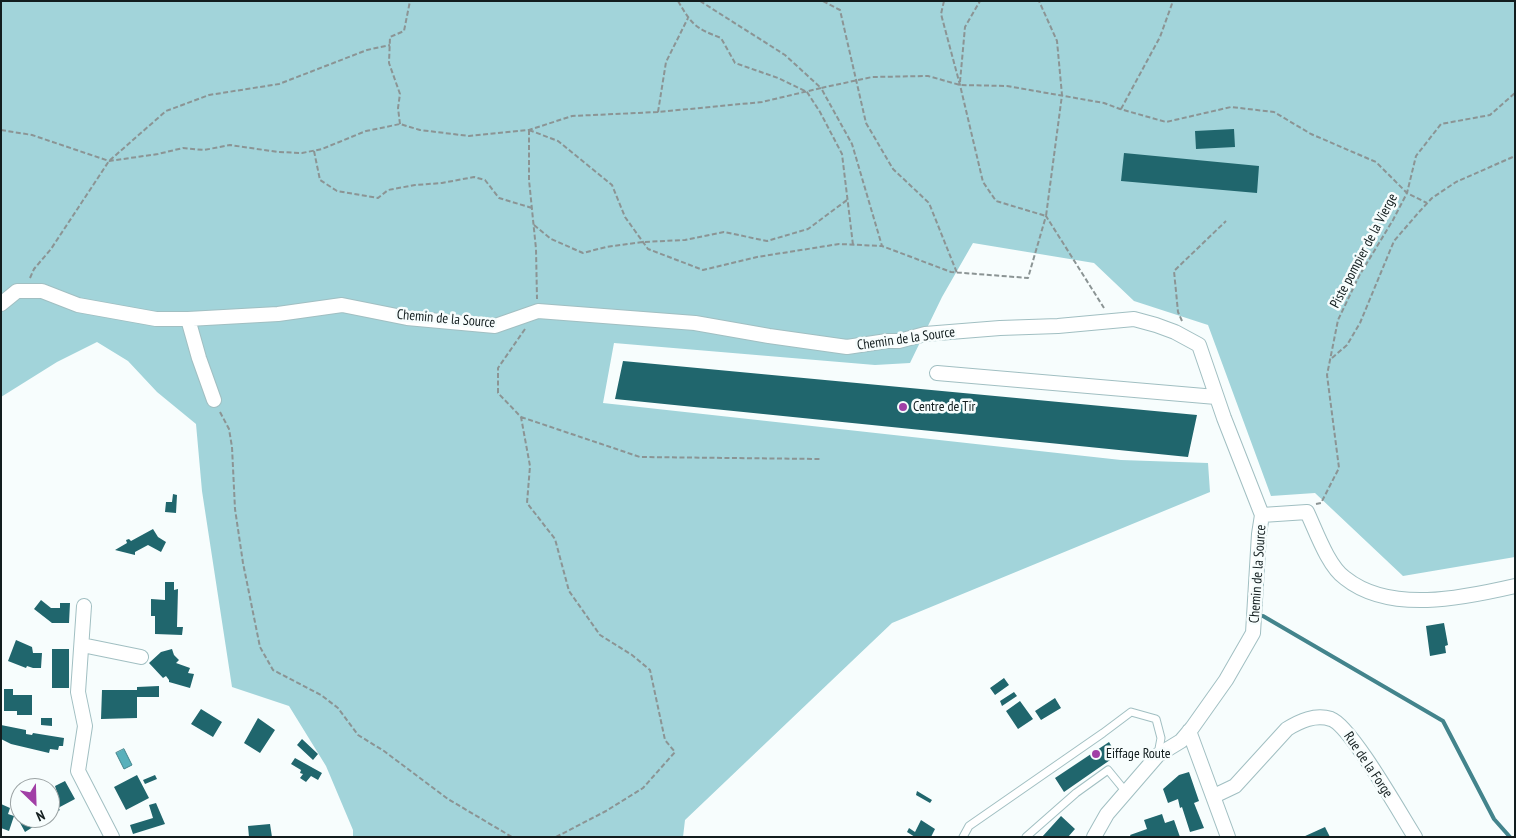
<!DOCTYPE html>
<html>
<head>
<meta charset="utf-8">
<style>
  body { margin:0 }
  #map { position:relative; width:1516px; height:838px; overflow:hidden; background:#f7fdfd; font-family:"PT Sans Narrow",sans-serif }
  canvas { display:block }
  .frame { position:absolute; inset:0; border:2px solid #121d1e; pointer-events:none }
  .north { position:absolute; left:10px; top:778px; width:50px; height:50px; box-sizing:border-box; background:#f7fdfd; border:1px solid #9ba3a4; border-radius:50%; rotate:156deg; font-size:14px; font-weight:700; line-height:20px; text-align:center; color:#121d1e }
  .north::after { content:''; display:block; margin:auto; width:18px; height:22px; background:#a13fa6; clip-path:polygon(50% 0,100% 100%,50% 72%,0 100%) }
</style>
</head>
<body>
<div id="map">
<canvas width="1516" height="838"></canvas>
<div class="frame"></div>
<div class="north">N</div>
</div>
<script>
const context = document.querySelector('canvas').getContext('2d');
context.lineJoin = 'round';
function paint(path, color) { context.fillStyle = color; context.fill(path, 'evenodd'); }
function strokePath(path, color, width, dash) { context.strokeStyle = color; context.lineWidth = width; context.lineCap = dash ? 'butt' : 'round'; context.setLineDash(dash || []); context.stroke(path); }
function label(font, color, halo, rows, align = 'center') {
  context.font = font + ' "PT Sans Narrow",sans-serif'; context.lineWidth = 5; context.setLineDash([]); context.textBaseline = 'middle'; context.strokeStyle = halo; context.fillStyle = color; for (const [text, x, y, turn = 0] of rows) {
    context.save(); context.translate(x, y); context.rotate((+turn || 0) * Math.PI / 180); context.textAlign = isNaN(turn) ? turn : align; if (halo) context.strokeText(text, 0, 0); context.fillText(text, 0, 0); context.restore();
  }
}
paint(new Path2D(`
  M1,1H1515V557L1403,576L1315,493L1271,496L1208,325L1134,301L1094,263L973,243L942,297L910,363L875,365L614,343L603,403L1121,460L1208,463L1210,492L892,623L685,820L683,837H353V830L326,766L289,706L232,687L202,491L196,424L157,392L128,361L97,342L57,362L1,397Z`), '#a2d4da');
const water = new Path2D(`
  M124,749L132,765L124,769L116,753Z`);
paint(water, '#58b0bb');
strokePath(water, '#43848c', 1);
strokePath(new Path2D(`
  M1263,616L1443,721L1494,819L1510,837`), '#43848c', 4);
paint(new Path2D(`
  M1234,129L1235,147L1196,149L1195,131Z
  M1124,153L1259,166L1257,193L1121,181Z
  M623,361L1197,415L1188,457L615,399Z
  M173,494L177,495L176,513L165,512L166,502H172Z
  M153,529L158,537L166,542L161,552L148,545L135,552V555L115,550L127,543L126,540L129,539L131,541Z
  M165,582H174V590L178,589L177,627H183L182,635L155,634V616H151V599L165,600Z
  M41,600L51,608H60V603H70L69,623H52L34,609Z
  M1444,623L1448,645L1445,646L1446,653L1430,656L1426,626Z
  M16,640L32,647L33,653H42L41,668H33L27,666L26,668L8,661Z
  M52,649H69V688H52Z
  M172,649L174,655L179,660L176,663L190,668L188,673L194,674L190,688L169,682V680L166,676L163,678L149,663L161,652Z
  M1004,678L1009,685L995,695L990,688Z
  M159,686V697H137V718L101,719L102,690H137V687Z
  M4,689H13V695H32V715H17V711H4Z
  M1014,692L1017,696L1002,706L1000,701Z
  M1055,698L1061,708L1041,720L1035,711Z
  M1020,701L1033,719L1018,729L1006,711Z
  M201,709L222,722L213,737L191,724Z
  M41,718H52V726L41,725Z
  M258,718L275,730L260,753L244,743Z
  M1,725L26,730V734L32,735L33,733L64,738L63,746H59L58,750L50,749L49,753L11,744L1,739Z
  M302,739L318,754L313,760L297,745Z
  M1109,742L1115,752L1111,755L1113,758L1064,792L1055,778Z
  M295,758L322,773L318,780L311,776L306,782L300,778L303,774L300,773L301,770L291,764Z
  M1189,772L1199,801L1194,803L1204,828L1190,832L1182,807L1180,808L1178,799L1168,803L1163,789L1179,775Z
  M137,775L149,798L126,810L114,787Z
  M155,775L157,779L145,784L143,780Z
  M65,781L75,799L58,808L60,810L52,814L50,811V793L51,795L57,792L55,786Z
  M917,791L932,800L930,803L916,795Z
  M156,803L165,824L133,834L130,825L153,818L149,805Z
  M1,804L10,808L8,814L14,816L9,831L1,828Z
  M1162,814L1165,823L1174,820L1180,837H1131L1130,835L1147,829L1144,820Z
  M1061,816L1075,829L1068,837H1042Z
  M23,818H43L44,820L25,832L19,821Z
  M921,820L935,829L931,837H915L907,832L909,828L915,832Z
  M270,824L272,837H249L248,826Z
  M1325,827L1330,837H1303Z`), '#20666d');
const service = new Path2D(`
  M963,837L969,826L1103,733L1131,712L1156,719L1161,738L1158,754
  M1026,837L1076,793L1108,770L1126,792`);
const minor = new Path2D(`
  M1,304L17,291H42L78,305L156,319H188L278,314L342,305L407,318L495,326L538,311L695,323L769,336L847,347L887,341H899L925,334L1000,328L1058,326L1134,319L1156,325L1175,332L1199,345L1224,418L1262,515L1259,534L1253,633L1226,680L1192,728L1181,741L1158,755L1107,814L1094,837
  M188,319L199,358L214,400
  M937,373L1216,397
  M1262,515L1307,512C1316,531 1328,566 1345,578C1390,614 1463,598 1515,586
  M84,606L78,692L85,726L78,771L112,837
  M82,645L141,657
  M1189,731L1228,837
  M1214,796L1235,786L1287,729C1300,721 1315,714 1331,719C1351,726 1401,815 1415,837`);
strokePath(service, '#a1bfc2', 9);
strokePath(minor, '#a1bfc2', 16);
strokePath(new Path2D(`
  M678,1C692,25 695,28 721,38L735,63L778,78L807,92L820,112L842,154L853,245
  M700,1L785,55L821,88L872,77L928,76L960,85L1007,86L1104,103L1120,109L1166,122L1231,107L1274,112L1311,134L1376,162L1407,193L1427,203
  M823,1L840,10L866,123L893,169L929,203L957,273
  M944,1L941,14L960,85L983,182L996,201L1046,216L1062,95L1057,41L1039,1
  M960,82L965,27L980,1
  M1121,109L1160,37L1173,1
  M658,112L666,62L688,18
  M400,124L398,108L400,94L389,63L390,37L404,31L410,1
  M1,130L32,135L109,161L158,154L183,148L204,150L230,145L278,152L302,153L322,149L366,131L400,124L420,130L469,136L529,130L572,116L658,112L762,102L821,88L852,144L882,246L951,272L1028,278L1046,216L1104,308
  M529,130V180L536,249L537,299
  M529,130L558,141L612,185L625,217L648,249L703,270L757,257L839,244L882,246
  M314,151L320,180L337,191L378,198L388,190L415,185L442,183L474,177L485,180L499,198L532,208
  M534,225L551,239L583,253L606,247L643,242L685,240L724,232L767,241L808,229L847,200
  M30,278L34,269L51,249L109,161L166,111L209,95L279,84L367,50L390,45
  M1182,321L1178,312L1174,271L1226,221
  M525,329L498,368V393L521,417L530,466L527,503L555,539L569,591L600,635L632,655L650,670L665,740L675,752L643,788L606,811L556,837
  M1332,358L1347,345L1360,323L1394,241L1419,212L1432,198L1456,182L1515,156
  M220,412L229,429L232,447L235,509L243,563L260,647L273,670L321,695L338,708L358,735L384,751L448,799L512,837
  M521,417L640,457L820,459
  M1316,504L1321,503L1339,468L1327,375L1338,320L1359,276L1393,220L1407,193L1416,156L1441,124L1490,115L1515,93`), '#8b9494', 2, [5, 2.5]);
strokePath(service, '#fff', 7);
strokePath(minor, '#fff', 14);
for (const [x, y, r, color] of [
  [903,407,5,"#a13fa6"],
  [1096,754,5,"#a13fa6"]
]) { const dot = new Path2D(); dot.arc(x, y, r, 0, 2 * Math.PI); context.fillStyle = color; context.fill(dot); strokePath(dot, '#f7fdfd', 2); }
label('14px', '#121d1e', '#f7fdfd', [
  ["Piste pompier de la Vierge",1364,251,-62],
  ["Chemin de la Source",446,319,5],
  ["Chemin de la Source",906,339,-8],
  ["Chemin de la Source",1258,574,-86],
  ["Rue de la Forge",1368,765,56]
]);
label('14px', '#121d1e', '#f7fdfd', [
  ["Centre de Tir",913,407],
  ["Eiffage Route",1106,754]
], 'left');
</script>
</body>
</html>
